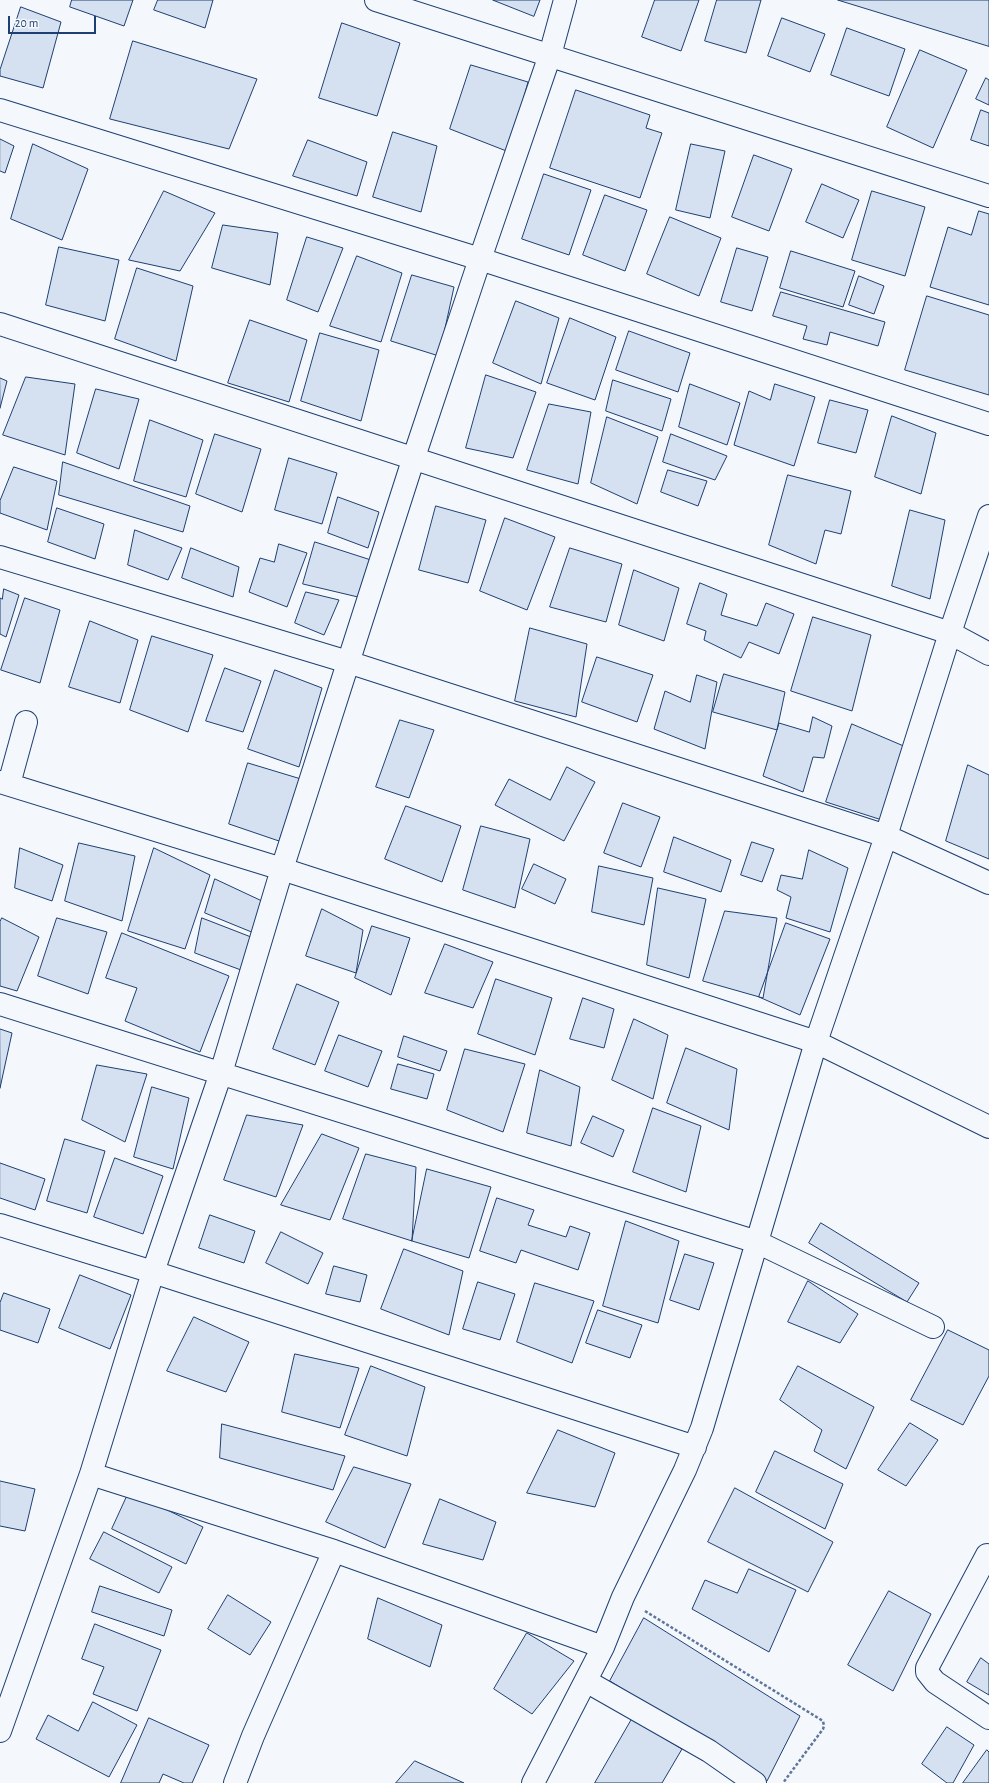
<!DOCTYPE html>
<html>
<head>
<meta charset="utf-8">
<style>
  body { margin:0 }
  #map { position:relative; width:989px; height:1783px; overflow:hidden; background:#f4f7fb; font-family:"Alegreya Sans",sans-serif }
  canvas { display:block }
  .scale { position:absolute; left:8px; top:16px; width:88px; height:18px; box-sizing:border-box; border:2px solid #1d3f73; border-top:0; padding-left:5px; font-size:12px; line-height:14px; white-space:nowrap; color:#1d3f73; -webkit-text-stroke:3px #f4f7fb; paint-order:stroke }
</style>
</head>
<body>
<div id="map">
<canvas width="989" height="1783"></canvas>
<div class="scale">20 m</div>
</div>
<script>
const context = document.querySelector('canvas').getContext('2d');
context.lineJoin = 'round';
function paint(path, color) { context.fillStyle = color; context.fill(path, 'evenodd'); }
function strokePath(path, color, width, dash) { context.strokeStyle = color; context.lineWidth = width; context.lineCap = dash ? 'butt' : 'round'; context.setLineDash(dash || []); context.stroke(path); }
const building = new Path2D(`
  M72,0H133L124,26L70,7Z
  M158,0H213L205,28L154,10Z
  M493,0H540L534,16Z
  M655,0H699L681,51L642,37Z
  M717,0H761L746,53L705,41Z
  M838,0H989V46Z
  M21,7L61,22L43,88L0,76V70Z
  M782,18L825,34L810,72L768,56Z
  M342,23L400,43L377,116L319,98Z
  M847,28L905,49L889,96L831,75Z
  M133,41L257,79L229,149L110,119Z
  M920,50L967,70L933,148L887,127Z
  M471,65L528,82L509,152L450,129Z
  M986,78L989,80V105L976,99Z
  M576,90L650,115L646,128L662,133L640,198L550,168Z
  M981,110L989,113V146L971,140Z
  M393,132L437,146L421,212L373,197Z
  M0,139L14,146L5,173L0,171Z
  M308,140L367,162L357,196L293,176Z
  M33,144L88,169L62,240L11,219Z
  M691,144L725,151L710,218L676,210Z
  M754,155L792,169L769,231L732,217Z
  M544,174L591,190L569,255L522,239Z
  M822,184L859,200L843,238L806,222Z
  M164,191L215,213L180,271L129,260Z
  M872,191L925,207L905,276L852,260Z
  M605,195L647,210L625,271L583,255Z
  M979,211L989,214V305L930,287L948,227L971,235Z
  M670,217L721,238L699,296L647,274Z
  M223,225L278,233L270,285L212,268Z
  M307,237L343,248L318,312L287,300Z
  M59,247L119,260L105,321L46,305Z
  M737,248L768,257L752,311L721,302Z
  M791,251L855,271L843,307L780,288Z
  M357,256L402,273L381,342L330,326Z
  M137,268L193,286L176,361L115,339Z
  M412,275L454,287L439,356L391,341Z
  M859,276L884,286L874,314L849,305Z
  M781,292L885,322L878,346L830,332L827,345L803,339L807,326L773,316Z
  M927,296L989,315V395L905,370Z
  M516,301L559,318L541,384L493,363Z
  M570,318L616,337L595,400L547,383Z
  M250,320L307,340L289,402L228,383Z
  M629,331L690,353L678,392L616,370Z
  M320,333L379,350L361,421L301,401Z
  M486,375L536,392L513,458L466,448Z
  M26,377L75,384L65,455L3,435Z
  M0,378L7,381L0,408Z
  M613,380L671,399L662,431L606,411Z
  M690,384L740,403L727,445L679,427Z
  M775,384L815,397L794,466L734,445L749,391L770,400Z
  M96,389L139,399L119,469L77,453Z
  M830,400L868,410L856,453L818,443Z
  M549,404L591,412L578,484L527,470Z
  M892,416L936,433L921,494L875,477Z
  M607,417L658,437L637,504L591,483Z
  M150,420L203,440L186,497L134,481Z
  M215,434L261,449L242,512L196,494Z
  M671,434L727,456L715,480L663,462Z
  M289,458L337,473L322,524L275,510Z
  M63,462L190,506L183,532L59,495Z
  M14,467L57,481L47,530L0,513V501Z
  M668,470L707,481L698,506L661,492Z
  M788,475L851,491L841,534L825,530L816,564L769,545Z
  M338,497L379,512L368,548L328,533Z
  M436,506L486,520L468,583L419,570Z
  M57,508L104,524L95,559L48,542Z
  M910,510L945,520L930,599L892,586Z
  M505,518L555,537L527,610L480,591Z
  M135,530L182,548L168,580L128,565Z
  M315,542L371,560L358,597L303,584Z
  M279,544L307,553L287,607L249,592L260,558L274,562Z
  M191,548L239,567L233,597L182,578Z
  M570,548L622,564L606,622L550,607Z
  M634,570L679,588L664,641L619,625Z
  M700,583L727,594L721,615L757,626L766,603L794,614L779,654L749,642L741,658L704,640L706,631L687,624Z
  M4,589L19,595L6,637L0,634V598L2,599Z
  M306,592L339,600L324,635L295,623Z
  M25,598L60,610L40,683L1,670Z
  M813,617L871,635L852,711L791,691Z
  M90,621L138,640L120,703L69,687Z
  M530,628L587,644L576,717L515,701Z
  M152,636L213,655L188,732L130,710Z
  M597,657L653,675L637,722L582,702Z
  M225,668L261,681L243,732L206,721Z
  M275,670L322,688L299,767L248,749Z
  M724,674L785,692L777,730L713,712Z
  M697,675L717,682L705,749L654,729L665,691L690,702Z
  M813,717L832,726L824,758L813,757L803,792L763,776L779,723L809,732Z
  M400,720L434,730L409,798L376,787Z
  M852,724L906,747L885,821L826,802Z
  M248,763L301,779L279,841L229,824Z
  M968,765L989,775V859L946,841Z
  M567,767L595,782L564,841L495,805L509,779L550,800Z
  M623,803L660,817L641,867L604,853Z
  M406,806L461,826L442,882L385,859Z
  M481,826L530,839L515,908L463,890Z
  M674,837L731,860L721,892L664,872Z
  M752,842L774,849L762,882L741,875Z
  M79,843L135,856L122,921L65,901Z
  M20,848L63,865L52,901L15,888Z
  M154,848L210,875L185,949L128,931Z
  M809,850L848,868L830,932L786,918L791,897L777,890L781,875L802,879Z
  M534,864L566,879L555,904L522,889Z
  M599,866L653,878L644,925L592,912Z
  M215,879L262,901L254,933L205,913Z
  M658,888L706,899L689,978L647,965Z
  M322,909L363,930L356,973L306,956Z
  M725,911L777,918L763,998L703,981Z
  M2,918L39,937L17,991L0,986V922Z
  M57,918L107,932L88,994L38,976Z
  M202,918L251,937L241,970L195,953Z
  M786,923L830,939L800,1015L759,997Z
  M372,926L410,938L391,995L355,978Z
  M122,933L229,976L200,1052L125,1021L137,988L106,978Z
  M445,944L493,962L473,1008L425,993Z
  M496,979L552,998L535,1055L478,1034Z
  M297,984L339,1002L315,1065L273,1049Z
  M583,998L614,1009L604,1048L570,1039Z
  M634,1019L668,1035L653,1099L612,1080Z
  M0,1029L12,1033L0,1088Z
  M339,1035L382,1051L368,1087L325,1071Z
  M404,1036L447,1051L440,1071L398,1057Z
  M686,1048L737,1069L729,1130L667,1103Z
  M465,1049L525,1064L503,1132L447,1110Z
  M398,1064L434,1074L427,1099L391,1089Z
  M97,1065L147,1074L125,1142L82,1120Z
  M540,1070L580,1087L571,1146L527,1133Z
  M152,1087L189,1098L173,1169L134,1157Z
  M653,1108L701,1126L686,1192L633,1172Z
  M247,1115L303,1125L276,1197L224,1180Z
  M593,1116L624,1130L613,1157L581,1143Z
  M322,1134L359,1148L330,1220L281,1205Z
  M65,1139L105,1151L87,1213L47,1201Z
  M366,1154L416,1167L412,1241L343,1219Z
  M115,1158L163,1176L143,1234L94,1217Z
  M0,1163L45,1179L35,1210L0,1198Z
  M427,1169L491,1187L469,1258L412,1241Z
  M497,1198L534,1210L528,1225L566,1237L570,1226L590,1233L578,1270L521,1250L516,1263L480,1251Z
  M210,1215L255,1231L244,1263L199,1248Z
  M626,1221L679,1241L658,1323L603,1306Z
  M821,1223L919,1283L907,1302L809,1243Z
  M281,1232L323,1253L308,1284L266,1263Z
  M404,1249L463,1271L449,1335L381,1309Z
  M685,1254L714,1263L699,1310L670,1300Z
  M334,1266L367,1275L360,1302L326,1294Z
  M80,1275L131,1295L110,1349L59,1328Z
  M808,1281L858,1314L840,1343L788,1322Z
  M478,1282L515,1294L500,1340L463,1329Z
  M535,1283L594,1301L572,1363L517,1342Z
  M4,1293L50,1309L38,1343L0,1330V1303Z
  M598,1310L642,1325L630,1358L586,1343Z
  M194,1317L249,1342L226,1392L167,1371Z
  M948,1330L989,1350V1376L963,1425L911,1400Z
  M295,1354L359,1368L340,1428L282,1412Z
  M371,1366L425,1387L407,1456L345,1435Z
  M798,1366L874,1407L846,1469L814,1451L822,1430L780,1400Z
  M910,1423L938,1440L906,1486L878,1470Z
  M222,1424L345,1456L333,1490L220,1458Z
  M558,1430L615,1453L595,1507L527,1493Z
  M775,1451L843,1484L825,1529L756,1492Z
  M354,1467L411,1484L385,1548L326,1522Z
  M0,1481L35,1489L25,1531L0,1526Z
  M735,1488L833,1542L808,1592L708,1542Z
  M129,1492L203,1527L186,1564L112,1529Z
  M440,1499L496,1522L483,1560L423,1544Z
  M104,1532L172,1567L159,1593L90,1559Z
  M749,1569L796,1590L769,1652L692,1609L705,1580L737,1593Z
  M100,1586L172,1610L164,1636L92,1612Z
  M889,1591L931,1614L893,1691L848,1665Z
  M228,1595L271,1622L250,1655L208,1629Z
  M378,1598L442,1625L430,1667L368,1639Z
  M644,1618L800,1716L767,1781L610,1681Z
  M95,1624L161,1650L137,1711L93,1694L104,1667L82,1659Z
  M527,1633L574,1661L532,1714L494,1689Z
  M981,1658L989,1664V1695L967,1682Z
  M93,1702L137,1725L109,1777L36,1739L48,1715L78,1731Z
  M149,1718L209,1745L192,1783H184L163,1774L159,1783H121Z
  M632,1719L682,1749L662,1783H595Z
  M947,1727L974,1745L953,1783H947L922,1764Z
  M987,1750L989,1752V1783H963Z
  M415,1761L464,1783H396Z`);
paint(building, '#d5e0f0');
strokePath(building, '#1d3f73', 1);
const street = new Path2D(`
  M376,0L989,196
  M0,110L480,259L989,424
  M0,324L950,633L989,654
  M0,557L348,662L886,836L989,883
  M0,782L282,869L816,1042L989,1127
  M9,784L26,722
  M0,1004L757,1242L933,1327
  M0,1225L153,1272L695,1447
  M91,1474L334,1551L603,1647
  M987,1555L927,1668V1672L935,1682L989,1718
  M586,1681L709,1751L755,1783
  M0,1731L91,1474L153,1272L221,1073L282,869L414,457L480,259L550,55L565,0
  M235,1783L253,1736L334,1551
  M533,1783L603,1647L623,1597L685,1470L702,1428L816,1042L886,836L950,633L989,516`);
strokePath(street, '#1d3f73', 24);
strokePath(new Path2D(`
  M645,1611L823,1721L824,1726L823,1729L783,1783`), '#5e769c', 2.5, [3, 2]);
strokePath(street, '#f4f7fb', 22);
</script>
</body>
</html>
